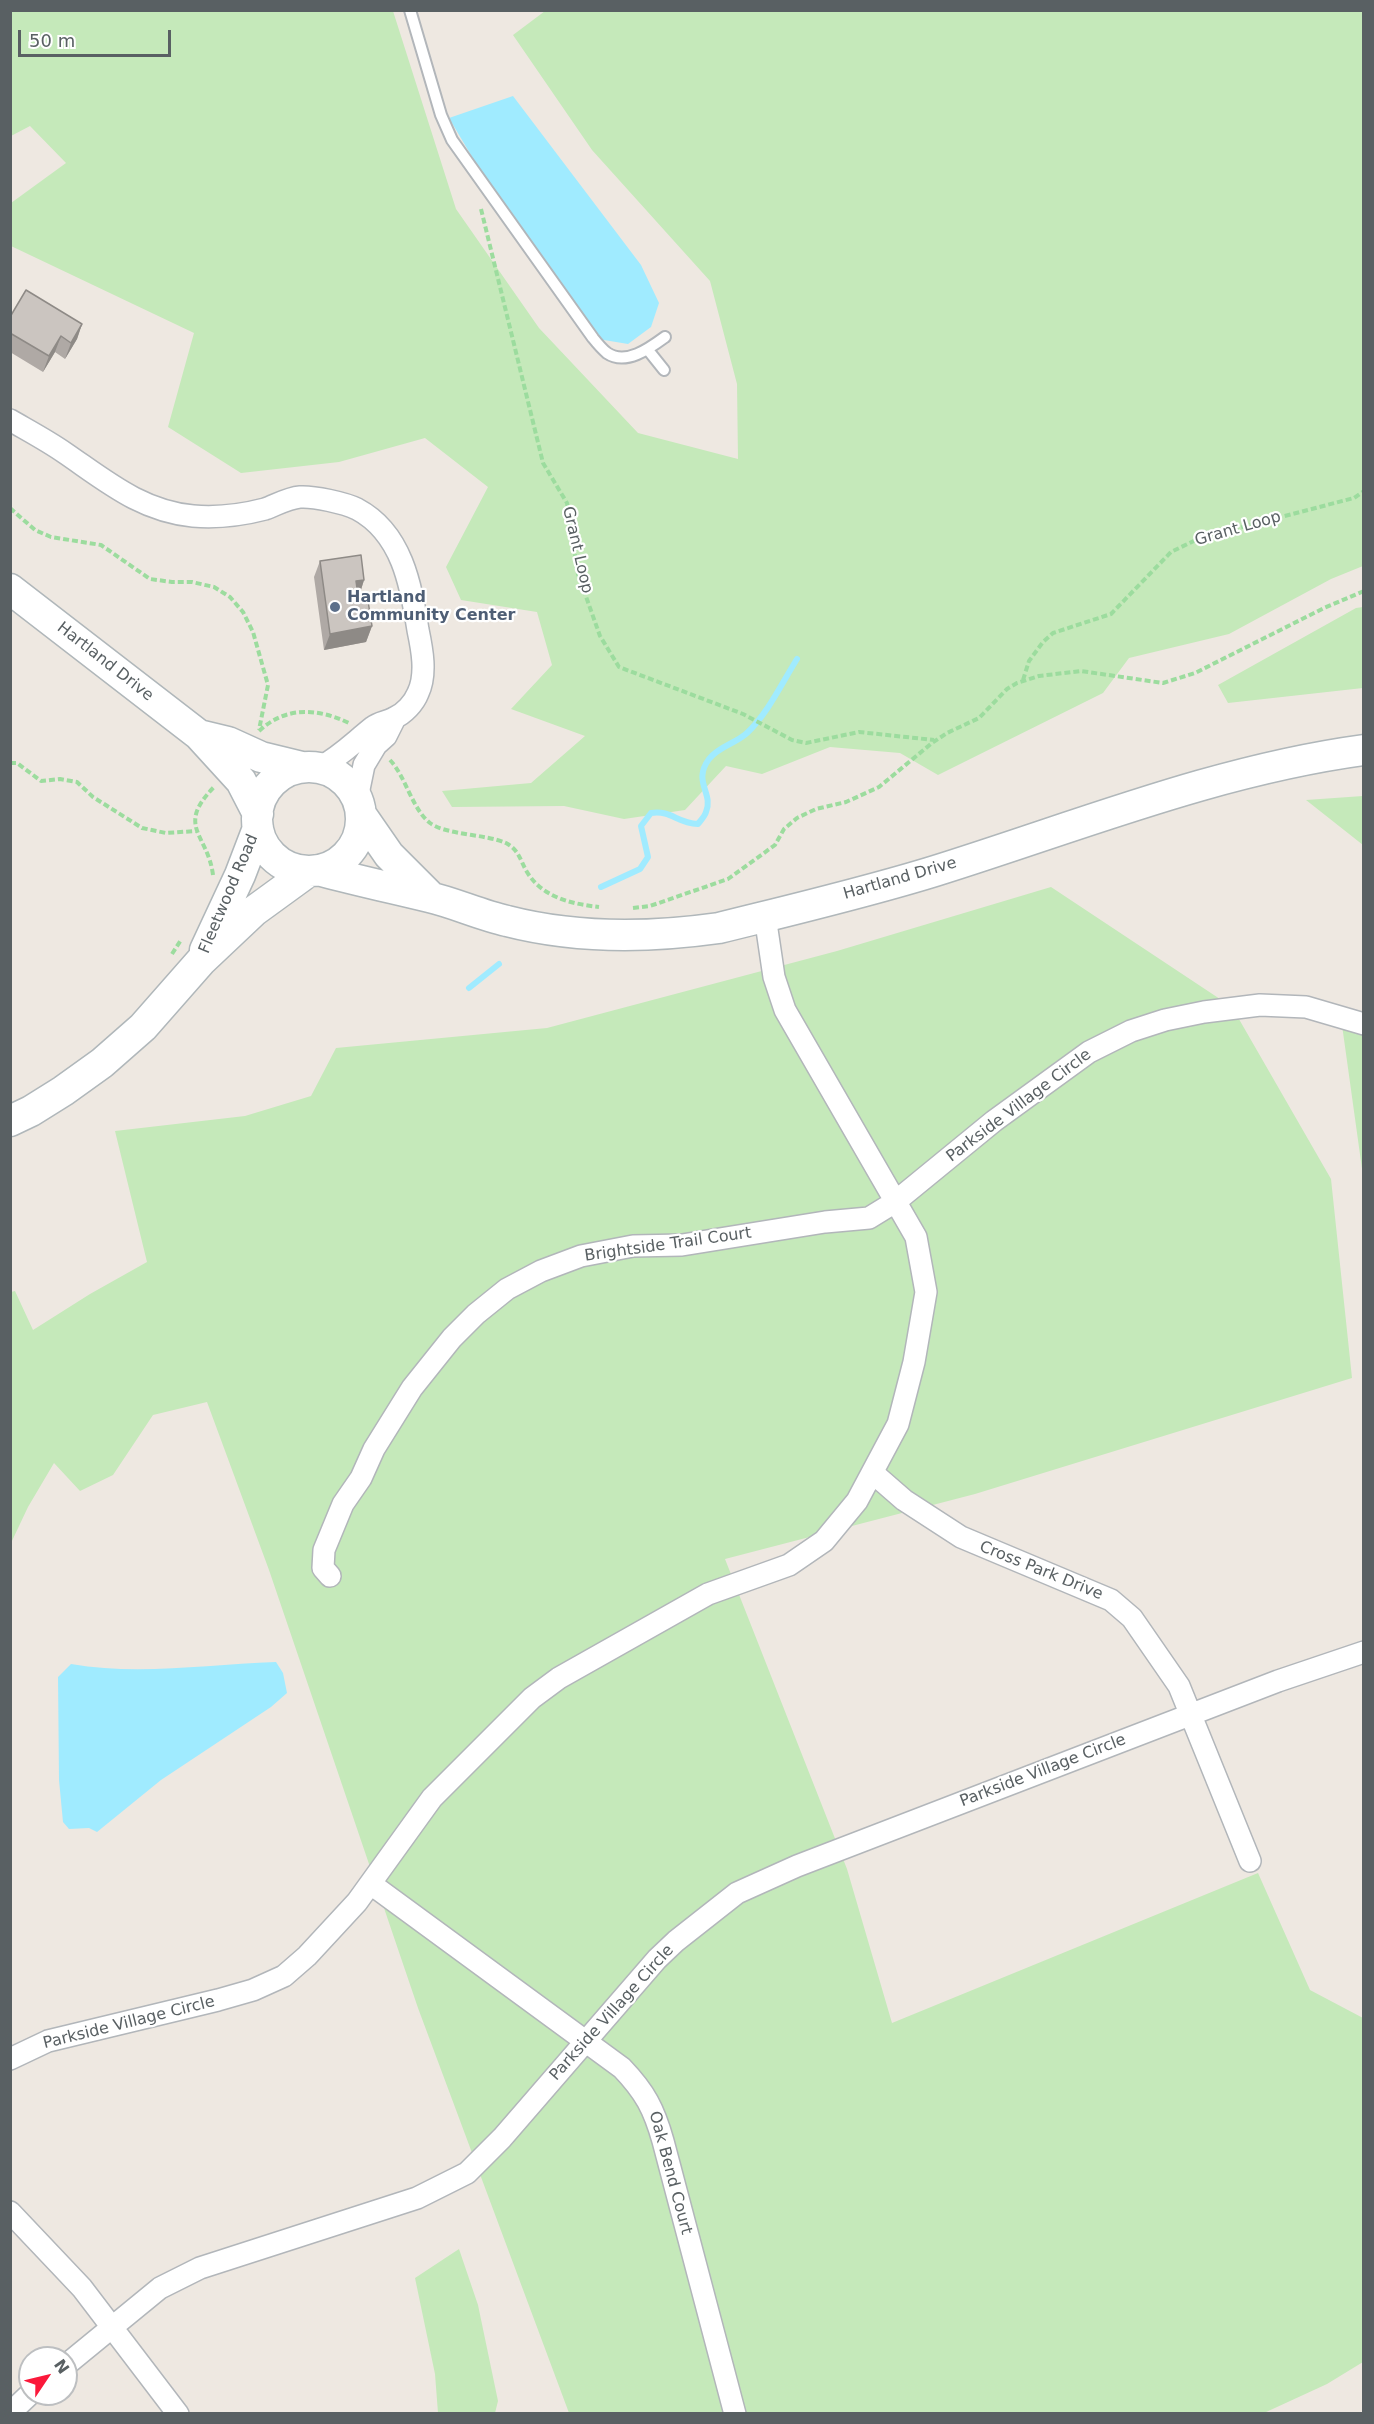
<!DOCTYPE html>
<html>
<head>
<meta charset="utf-8">
<style>
  body { margin:0 }
  #map { position:relative; width:1374px; height:2424px; overflow:hidden; background:#eee8e1; font-family:"DejaVu Sans",sans-serif }
  canvas { display:block }
  .frame { position:absolute; inset:0; border:12px solid #596063; pointer-events:none }
  .north { position:absolute; left:18px; top:2346px; width:60px; height:60px; box-sizing:border-box; background:#fff; border:2px solid #bdbfc1; border-radius:50%; rotate:55deg; font-size:16px; font-weight:700; line-height:24px; text-align:center; color:#596063 }
  .north::after { content:''; display:block; margin:auto; width:21px; height:27px; background:#fb193b; clip-path:polygon(50% 0,100% 100%,50% 72%,0 100%) }
  .scale { position:absolute; left:18px; top:30px; width:153px; height:27px; box-sizing:border-box; border:3px solid #596063; border-top:0; padding-left:8px; font-size:18px; line-height:21px; white-space:nowrap; color:#596063; -webkit-text-stroke:4px #fff; paint-order:stroke }
</style>
</head>
<body>
<div id="map">
<canvas width="1374" height="2424"></canvas>
<div class="frame"></div>
<div class="north">N</div>
<div class="scale">50 m</div>
</div>
<script>
const context = document.querySelector('canvas').getContext('2d');
context.lineJoin = 'round';
function paint(path, color) { context.fillStyle = color; context.fill(path, 'evenodd'); }
function strokePath(path, color, width, dash) { context.strokeStyle = color; context.lineWidth = width; context.lineCap = dash ? 'butt' : 'round'; context.setLineDash(dash || []); context.stroke(path); }
function label(font, color, halo, rows, align = 'center') {
  context.font = font + ' "DejaVu Sans",sans-serif'; context.lineWidth = 4.5; context.setLineDash([]); context.textBaseline = 'middle'; context.strokeStyle = halo; context.fillStyle = color; for (const [text, x, y, turn = 0] of rows) {
    context.save(); context.translate(x, y); context.rotate((+turn || 0) * Math.PI / 180); context.textAlign = isNaN(turn) ? turn : align; if (halo) context.strokeText(text, 0, 0); context.fillText(text, 0, 0); context.restore();
  }
}
paint(new Path2D(`
  M11,10L393,11L456,209L539,328L638,433L738,459L737,384L710,281L592,150L513,35L545,11H1363V566L1331,579L1229,634L1129,658L1103,693L938,775L900,753L830,747L762,774L726,766L685,810L624,819L564,806L452,807L442,791L531,783L585,736L511,709L552,665L537,612L461,600L446,567L488,487L425,438L339,462L241,473L168,427L194,333L11,246V203L66,163L30,126L11,136Z
  M1363,607V688L1228,703L1218,685L1356,608Z
  M1363,796V845L1306,800Z
  M1051,887L1232,1007L1331,1179L1352,1378L975,1494L725,1559L847,1869L892,2023L1258,1873L1310,1990L1363,2018V2362L1327,2384L1264,2413H569L418,2008L269,1570L207,1402L153,1415L113,1475L80,1491L54,1463L28,1507L11,1543V1292L15,1291L33,1330L90,1294L147,1262L115,1131L245,1116L311,1096L336,1048L547,1028L837,951Z
  M1342,1025L1363,1034V1176Z
  M459,2249L478,2305L498,2401L495,2413H438L435,2374L415,2278Z`), '#c5e9ba');
paint(new Path2D(`
  M513,96L641,265L659,303L651,327L628,344L598,339L481,172L449,118Z
  M276,1662L283,1673L287,1693L271,1707L161,1780L97,1832L89,1828L69,1829L63,1822L59,1780L58,1677L71,1664C139,1676 208,1664 276,1662Z`), '#a0ebff');
strokePath(new Path2D(`
  M601,887L640,869L648,857L641,826L651,813C672,810 676,823 698,824C701,820 705,816 706,812C714,793 692,782 709,759C719,746 735,744 747,733C768,713 782,683 797,659
  M469,988L499,964`), '#a0ebff', 6);
const lane = new Path2D(`
  M410,10L441,115L452,140L593,338C597,343 602,349 607,353C626,366 650,348 665,337
  M648,350L664,370`);
const street = new Path2D(`
  M10,420C29,431 48,441 65,453C106,481 141,511 193,516C217,518 242,515 265,509C276,505 288,498 300,497C313,496 345,503 357,509C402,533 411,585 418,630C422,649 427,674 418,693C414,703 404,714 394,718C387,722 379,722 373,727C354,742 341,756 319,768
  M357,799L364,765L376,745L386,736L395,718
  M873,1473L904,1500L961,1537L1111,1600L1132,1618L1179,1686L1250,1861
  M330,1576L323,1568L324,1550L343,1504L361,1478L374,1449L412,1388L452,1338L476,1314L507,1289L541,1271L581,1256L633,1246L682,1245L825,1222L869,1218L895,1202L994,1121L1089,1052L1131,1031L1165,1020L1204,1012L1260,1005L1306,1007L1364,1024
  M371,1884L622,2068C645,2092 654,2109 663,2141L735,2414
  M10,2059L48,2041L218,2000L253,1990L284,1976L307,1956L357,1902L432,1798L532,1698L559,1678L708,1594L789,1565L824,1541L857,1501L898,1424L914,1362L926,1292L916,1237L785,1010L774,977L765,916
  M10,2212L82,2288L178,2414
  M66,2365L160,2288L200,2268L417,2198L467,2173L502,2138L657,1959L676,1941L737,1893L797,1866L1278,1681L1364,1652
  M10,2413L30,2394`);
const secondary = new Path2D(`
  M10,589L199,735L241,781L258,814
  M199,735L228,742L261,757L302,767
  M257 819a52 52 0 1 1 104 0a52 52 0 1 1-104 0Z
  M362,816L389,855L431,897
  M318,870C355,880 392,888 429,897C455,903 480,915 507,921C577,939 648,938 719,928C791,910 864,893 935,871C1076,827 1216,770 1364,750
  M205,950L240,875L258,828
  M10,1121L31,1111L63,1091L102,1063L143,1027L201,961L254,911L309,871`);
strokePath(lane, '#b2b6ba', 14);
strokePath(street, '#b2b6ba', 24);
strokePath(secondary, '#b0b7ba', 33);
strokePath(new Path2D(`
  M481,209L543,463L567,503L578,574L600,636L619,667L743,714L792,740L806,743L859,732L934,740
  M10,508L35,530L51,537L101,545L150,579L172,582H192L214,587L230,597L243,612L253,632L268,685L259,730
  M1023,680L1029,661L1043,642L1053,633L1111,614L1171,552L1200,538L1354,498L1364,491
  M259,731C286,706 317,708 349,723
  M390,760C406,777 412,809 430,823C446,835 486,834 506,843C519,850 520,860 527,872C542,897 571,904 599,907
  M10,763H17L41,781L60,779L77,782L93,797L142,828L166,833L196,831
  M213,875C208,834 175,827 214,787
  M633,908L650,906L728,879L775,845L784,829L797,818L816,809L846,802L879,787L932,743L947,733L979,718L1007,689L1017,683L1039,676L1081,671L1163,683L1195,673L1324,608L1364,591
  M172,954L181,940`), '#9cdc9e', 4, [6, 3]);
strokePath(lane, '#fff', 10);
strokePath(street, '#fff', 21);
strokePath(secondary, '#fff', 30);
paint(new Path2D(`
  M10,317L82,324L77,339L65,359L55,352L43,372L10,352Z
  M320,561L364,580L359,596V603L372,626L366,642L324,650L314,577Z`), '#afa9a5');
paint(new Path2D(`
  M82,324L77,339L65,359L71,343Z
  M61,336L55,352L43,372L49,356Z
  M364,580L359,596L356,581Z
  M372,626L366,642L324,650L330,634Z`), '#8e8a86');
const building = new Path2D(`
  M26,290L82,324L71,343L61,336L49,356L10,333V317Z
  M361,555L364,580L356,581L359,603L368,601L372,626L330,634L320,561Z`);
paint(building, '#cbc5c0');
strokePath(building, '#8e8a86', 1.5);
for (const [x, y, r, color] of [
  [335,607,6,"#5c6f8a"]
]) { const dot = new Path2D(); dot.arc(x, y, r, 0, 2 * Math.PI); context.fillStyle = color; context.fill(dot); strokePath(dot, '#fff', 2); }
label('16px', '#596063', '#fff', [
  ["Grant Loop",1238,529,-16],
  ["Grant Loop",577,550,77],
  ["Hartland Drive",105,662,38],
  ["Hartland Drive",900,879,-16],
  ["Fleetwood Road",229,894,-67],
  ["Parkside Village Circle",1019,1106,-37],
  ["Brightside Trail Court",668,1245,-8],
  ["Cross Park Drive",1041,1571,22],
  ["Parkside Village Circle",1043,1771,-21],
  ["Parkside Village Circle",612,2013,-48],
  ["Parkside Village Circle",129,2023,-14],
  ["Oak Bend Court",670,2173,75]
]);
label('bold 16px', '#4e5e75', '#fff', [
  ["Hartland",347,598],
  ["Community Center",347,616]
], 'left');
</script>
</body>
</html>
